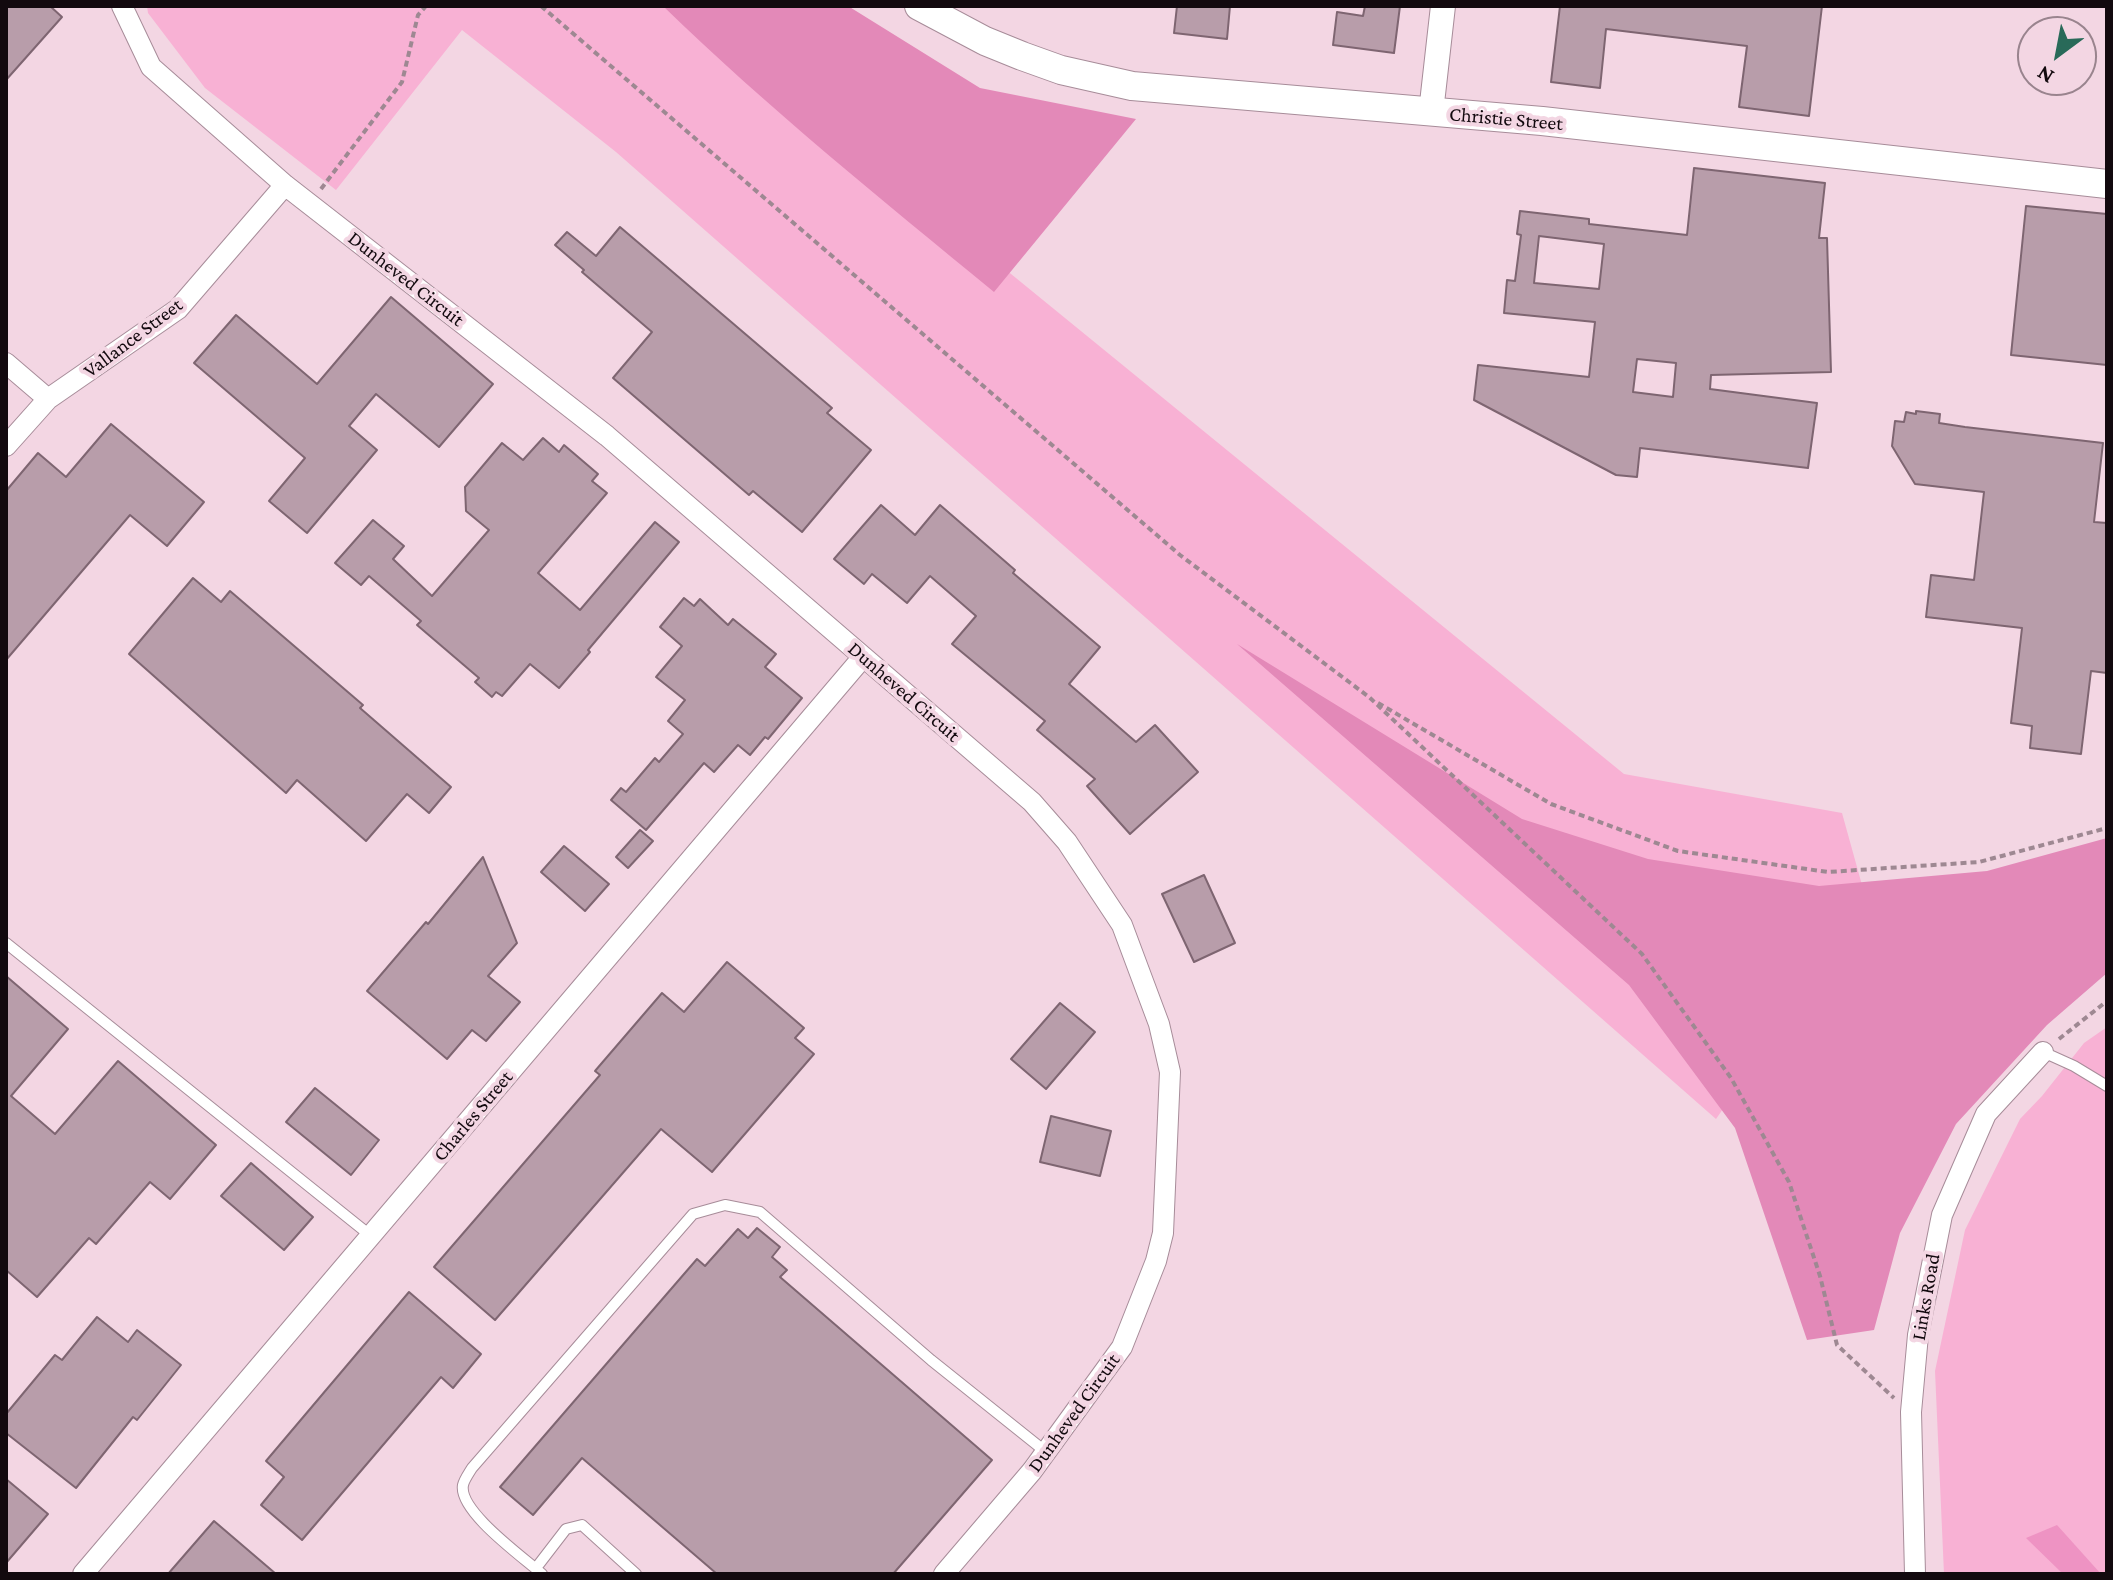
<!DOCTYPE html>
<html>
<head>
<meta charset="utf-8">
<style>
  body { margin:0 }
  #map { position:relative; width:2113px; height:1580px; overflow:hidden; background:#f3d6e3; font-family:"Crimson Pro",serif }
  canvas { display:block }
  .frame { position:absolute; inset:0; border:8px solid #12090e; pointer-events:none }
  .north { position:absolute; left:2017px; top:16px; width:80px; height:80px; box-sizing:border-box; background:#f3d6e3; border:2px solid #99848e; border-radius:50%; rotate:212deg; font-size:22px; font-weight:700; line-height:32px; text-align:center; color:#12090e }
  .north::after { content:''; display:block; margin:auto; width:28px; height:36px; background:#296a59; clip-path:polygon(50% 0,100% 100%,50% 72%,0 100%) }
</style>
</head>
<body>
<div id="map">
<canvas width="2113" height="1580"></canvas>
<div class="frame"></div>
<div class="north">N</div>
</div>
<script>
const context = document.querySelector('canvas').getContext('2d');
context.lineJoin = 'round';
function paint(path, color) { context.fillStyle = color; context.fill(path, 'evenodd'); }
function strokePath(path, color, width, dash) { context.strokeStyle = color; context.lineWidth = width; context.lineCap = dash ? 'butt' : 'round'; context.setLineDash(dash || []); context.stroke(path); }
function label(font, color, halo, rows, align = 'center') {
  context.font = font + ' "Crimson Pro",serif'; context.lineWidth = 8; context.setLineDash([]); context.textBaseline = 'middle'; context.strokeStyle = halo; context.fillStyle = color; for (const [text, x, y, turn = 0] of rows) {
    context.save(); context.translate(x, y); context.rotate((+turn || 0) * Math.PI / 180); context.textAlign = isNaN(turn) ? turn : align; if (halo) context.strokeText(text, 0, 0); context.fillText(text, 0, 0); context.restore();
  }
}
paint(new Path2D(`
  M147,6H708L924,203L1624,774L1842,813L1875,932L1759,1057L1716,1119L616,152L462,30L336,190L205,88L148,13Z
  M2107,1027V1574H1944L1935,1371L1965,1230L2020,1119L2042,1096L2084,1043Z`), '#f8b1d4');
paint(new Path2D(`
  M663,6H848L980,88L1136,119L994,292C881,199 768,108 663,6Z
  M1237,644L1522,819L1648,859L1819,886L1987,871L2107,838V973L2047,1025L1956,1124L1900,1233L1874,1330L1807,1340L1735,1128L1629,985Z`), '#e389b8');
paint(new Path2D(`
  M2057,1525L2101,1574H2063L2026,1538Z`), '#ee93c3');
const building = new Path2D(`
  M6,6H50L62,17L6,80Z
  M1177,6H1230L1227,39L1174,33Z
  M1365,6H1400L1394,53L1333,45L1337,12L1363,16Z
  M1560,6H1822L1809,116L1739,107L1747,46L1606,29L1600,88L1551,82Z
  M1694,168L1825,183L1819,238H1827L1831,372L1711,375L1710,389L1817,403L1808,468L1640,448L1637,477L1616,475L1474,400L1478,365L1589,377L1595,322L1504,313L1507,280L1515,281L1521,235L1517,234L1520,211L1589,219V224L1687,235ZM1539,236L1604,244L1599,289L1534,283ZM1637,359L1676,363L1673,397L1633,392Z
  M2026,206L2107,214V365L2011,355Z
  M620,227L832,408L827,413L871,450L802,532L753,491L749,495L613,378L652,332L582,272L584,270L555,245L567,232L596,256Z
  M391,297L493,384L439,447L376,394L349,426L377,450L307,533L269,501L305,458L194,363L236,315L317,384Z
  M1916,411L1940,414L1939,423L1965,427L2103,443L2094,522L2107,523V673L2091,671L2081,754L2030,748L2032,726L2011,723L2022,628L1926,617L1931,575L1974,580L1984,492L1915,484L1892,446L1895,421L1904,422L1906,412L1916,414Z
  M111,424L204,502L167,546L130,515L6,660V491L38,453L66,477Z
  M543,438L559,452L564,445L598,474L592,481L607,493L538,573L580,610L655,522L679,542L588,650L590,652L559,688L530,664L502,696L496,692L492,697L475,682L479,678L417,625L421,621L369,576L361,585L335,563L373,520L404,546L393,559L432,596L489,530L466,511L465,487L502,443L523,460Z
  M881,505L915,535L940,505L1015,570L1013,573L1100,647L1069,684L1136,742L1155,725L1198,772L1130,834L1087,786L1095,779L1037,730L1045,721L952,644L976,616L930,576L907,603L872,574L864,584L834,559Z
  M193,578L221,602L230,591L363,705L360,708L451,787L429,813L407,794L366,841L297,780L286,793L129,654Z
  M684,598L694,606L700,599L728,625L733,619L776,654L765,667L802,698L768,739L765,737L750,755L738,745L714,772L704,763L646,830L611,800L621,788L626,792L655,758L659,762L683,734L668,721L685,700L656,677L682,646L660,627Z
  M640,830L653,841L628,868L616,857Z
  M564,846L609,884L585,911L541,872Z
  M483,857L517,943L488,976L520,1002L486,1041L472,1030L447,1059L367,991L426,922L428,924Z
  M1204,875L1235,943L1194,962L1162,894Z
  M727,962L804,1028L795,1038L814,1054L712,1172L661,1129L495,1320L434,1267L600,1075L595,1071L662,993L684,1012Z
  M6,976L68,1029L11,1096L55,1134L118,1061L216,1145L170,1199L150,1182L96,1244L89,1238L37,1297L6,1270Z
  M1060,1003L1095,1032L1046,1089L1011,1059Z
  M315,1088L379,1140L351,1175L286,1122Z
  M1051,1116L1111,1131L1100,1176L1040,1162Z
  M251,1163L313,1217L284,1250L221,1196Z
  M757,1228L780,1247L772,1257L787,1270L780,1277L992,1460L893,1574H717L582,1458L533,1515L500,1487L697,1259L705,1266L738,1229L748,1238Z
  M409,1292L481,1354L453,1388L441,1377L302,1540L261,1505L284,1477L266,1461Z
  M97,1317L128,1342L137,1330L181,1365L137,1420L133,1417L76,1488L6,1433V1414L55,1355L62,1360Z
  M6,1479L48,1514L6,1563Z
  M214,1521L276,1574H168Z`);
paint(building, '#b89daa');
strokePath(building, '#7e6571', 2);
const service = new Path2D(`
  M6,943L371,1236
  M2043,1052L2074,1066L2107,1086
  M536,1568L566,1529L582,1525L636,1574
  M542,1574C523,1557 458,1511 463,1485C464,1480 469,1473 472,1468L693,1214L725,1205L760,1212L931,1360L1046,1452`);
const minor = new Path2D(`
  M122,6L151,67L285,185L607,436L1032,802L1067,842L1122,925L1159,1024L1170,1072L1163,1233L1156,1261L1122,1347L1032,1471L944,1574
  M6,363L48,399
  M6,446L48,399L178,309L285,185
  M83,1574L863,657
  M1915,1574L1911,1412L1918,1335L1942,1215L1986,1114L2043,1052`);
const tertiary = new Path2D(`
  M1431,112L1443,6`);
const secondary = new Path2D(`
  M919,6L985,41L1022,56L1061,70L1132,86L1542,121L2107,184`);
strokePath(service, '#a78c99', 12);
strokePath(minor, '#a78c99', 22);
strokePath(tertiary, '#a78c99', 26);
strokePath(secondary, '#a78c99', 30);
strokePath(new Path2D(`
  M541,6L1180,555L1369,697L1642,954L1731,1078L1789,1182L1820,1276L1837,1345L1894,1398
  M321,189L402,82L418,15L426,6
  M1378,703L1551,804L1678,851L1828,872L1979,862L2107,828
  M2059,1039L2107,1001`), '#9e8892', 4, [6, 4]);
strokePath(service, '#fff', 10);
strokePath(minor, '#fff', 20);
strokePath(tertiary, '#fff', 24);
strokePath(secondary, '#fff', 28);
label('20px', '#12090e', '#f3d6e3', [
  ["Christie Street",1506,119,5],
  ["Dunheved Circuit",406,279,38],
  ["Vallance Street",133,338,-37],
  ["Dunheved Circuit",904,692,41],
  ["Charles Street",473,1116,-50],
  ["Links Road",1926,1297,-80],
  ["Dunheved Circuit",1074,1413,-54]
]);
</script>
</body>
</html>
